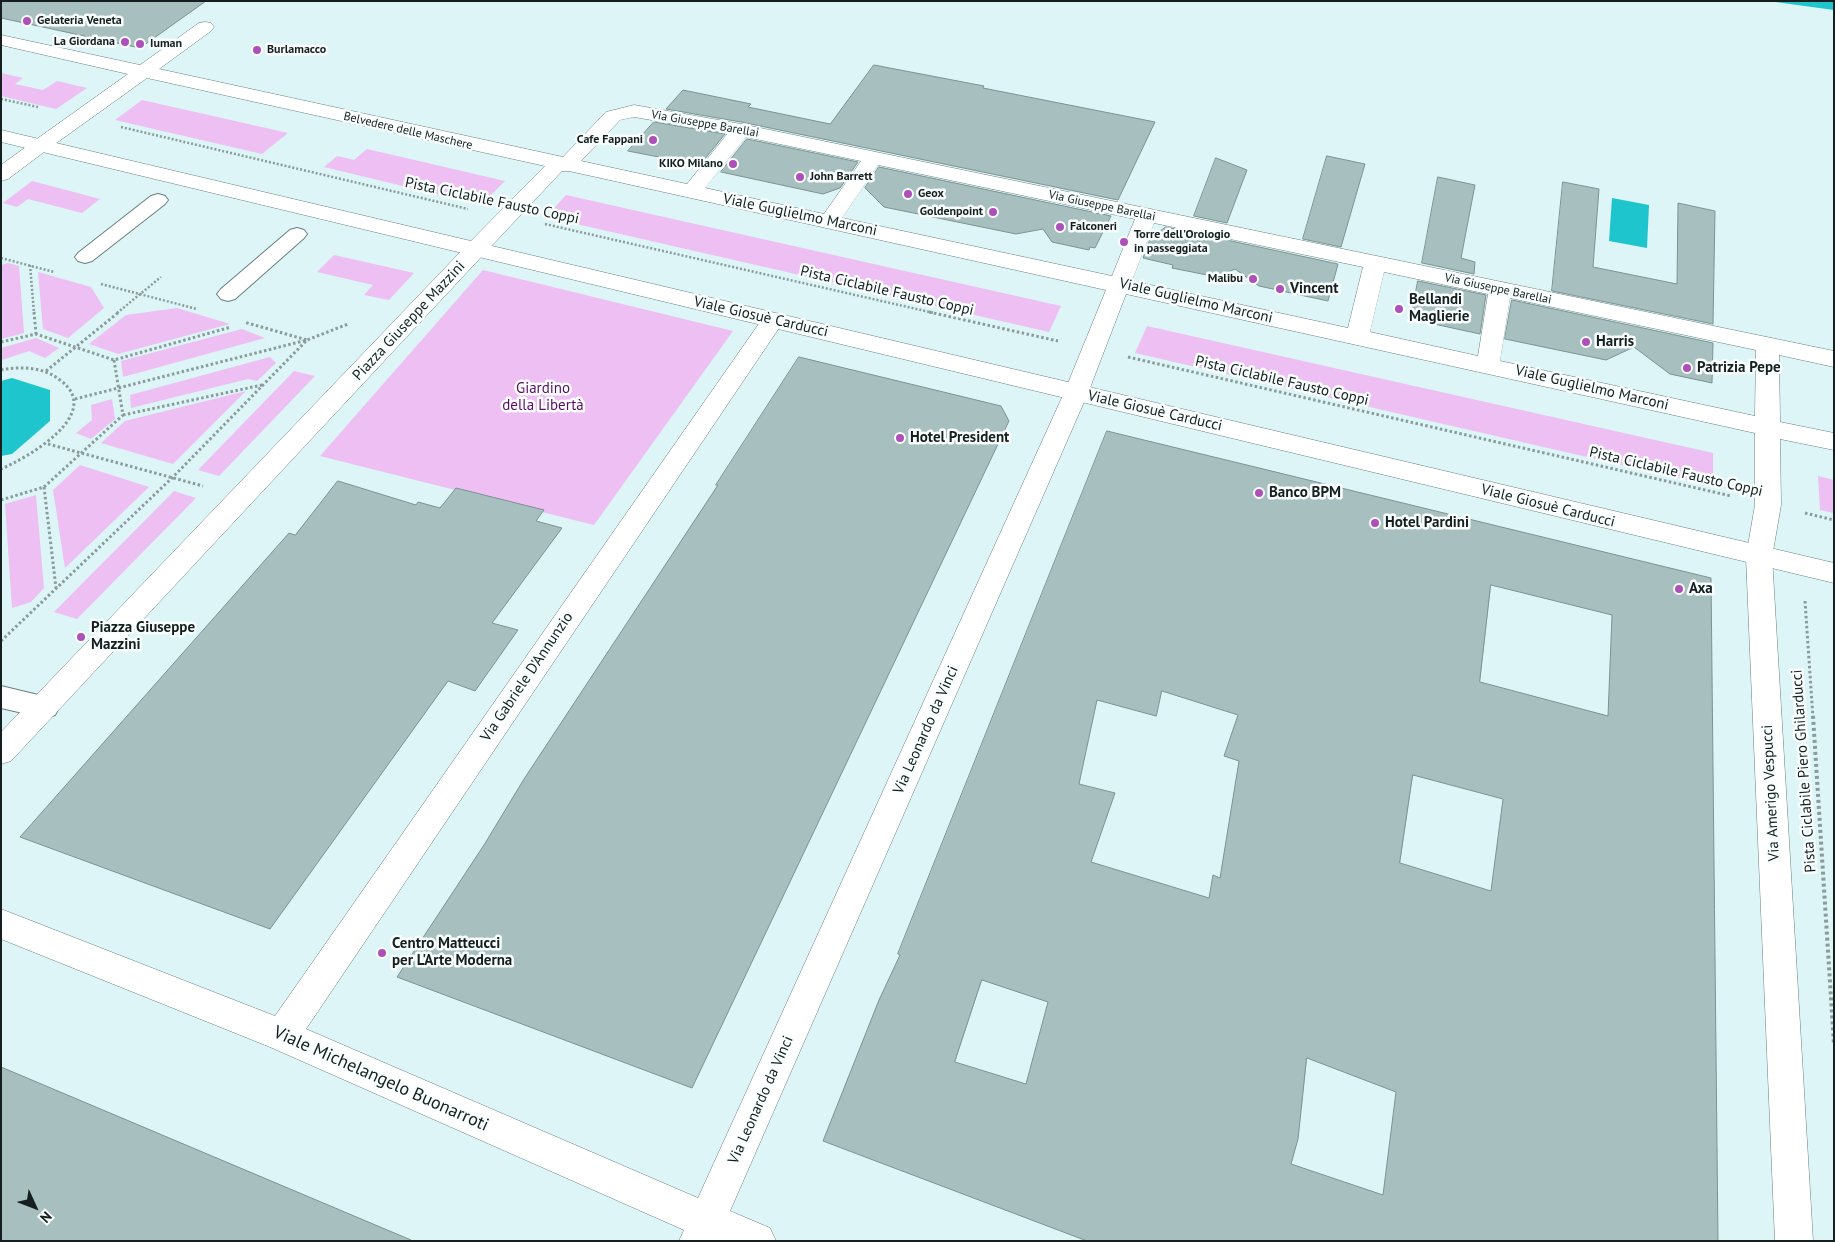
<!DOCTYPE html>
<html>
<head>
<meta charset="utf-8">
<style>
  body { margin:0 }
  #map { position:relative; width:1835px; height:1242px; overflow:hidden; background:#ddf5f6; font-family:"PT Sans",sans-serif }
  canvas { display:block }
  .frame { position:absolute; inset:0; border:2px solid #161f1f; pointer-events:none }
  .north { position:absolute; left:10px; top:1182px; width:50px; height:50px; -webkit-text-stroke:4px #f9fefe; paint-order:stroke; rotate:133deg; font-size:14px; font-weight:700; line-height:20px; text-align:center; color:#161f1f }
  .north::after { content:''; display:block; margin:auto; width:18px; height:22px; background:#161f1f; clip-path:polygon(50% 0,100% 100%,50% 72%,0 100%) }
</style>
</head>
<body>
<div id="map">
<canvas width="1835" height="1242"></canvas>
<div class="frame"></div>
<div class="north">N</div>
</div>
<script>
const context = document.querySelector('canvas').getContext('2d');
context.lineJoin = 'round';
function paint(path, color) { context.fillStyle = color; context.fill(path, 'evenodd'); }
function strokePath(path, color, width, dash) { context.strokeStyle = color; context.lineWidth = width; context.lineCap = dash ? 'butt' : 'round'; context.setLineDash(dash || []); context.stroke(path); }
function label(font, color, halo, rows, align = 'center') {
  context.font = font + ' "PT Sans",sans-serif'; context.lineWidth = 5; context.setLineDash([]); context.textBaseline = 'middle'; context.strokeStyle = halo; context.fillStyle = color; for (const [text, x, y, turn = 0] of rows) {
    context.save(); context.translate(x, y); context.rotate((+turn || 0) * Math.PI / 180); context.textAlign = isNaN(turn) ? turn : align; if (halo) context.strokeText(text, 0, 0); context.fillText(text, 0, 0); context.restore();
  }
}
paint(new Path2D(`
  M1,73L23,78L15,84L43,90L57,81L87,88L56,109L1,96Z
  M142,100L288,133L262,154L115,120Z
  M367,149L505,181L481,205L324,167L337,156L354,160Z
  M32,181L100,199L82,213L28,199L17,207L3,203Z
  M566,195L1061,306L1049,332L546,217Z
  M334,255L414,273L389,300L364,295L373,285L317,272Z
  M8,263L19,266L24,333L1,339V265Z
  M483,270L733,331L594,525L320,456Z
  M38,272L91,287L104,308L68,338L43,329Z
  M177,308L230,324L118,354L89,344L126,315Z
  M1147,326L1713,453V486L1135,353Z
  M242,329L265,338L123,377L121,361Z
  M36,338L59,348L45,358L29,351L2,360L1,348Z
  M270,357L276,363L257,381L248,379L131,408L130,395Z
  M294,371L315,376L219,476L198,470Z
  M246,391L173,464L101,443L125,421Z
  M112,399L115,419L91,439L76,433L92,420L91,405Z
  M80,465L149,487L65,568L53,490Z
  M1818,476L1834,480V513L1820,510Z
  M174,491L196,498L77,619L54,612Z
  M36,495L44,588L31,602L12,608L5,504Z`), '#eebff3');
paint(new Path2D(`
  M1768,1H1834V10Z
  M1612,198L1649,205L1647,248L1609,241Z
  M12,378L50,390V421L12,454L1,456V381Z`), '#1ec5cd');
const building = new Path2D(`
  M1,1H206L140,48L1,18Z
  M874,65L984,86L983,88L1155,122L1118,200L741,122L666,109L683,90L751,104L748,107L830,124Z
  M654,122L725,134L700,165L628,151Z
  M747,139L858,162L840,188L823,194L721,172Z
  M1327,156L1365,164L1341,247L1303,239Z
  M1216,158L1247,170L1227,223L1194,216Z
  M879,167L1111,216L1095,248L1090,247L1089,250L1052,242L1043,229L1016,234L884,207L865,188Z
  M1438,177L1475,185L1461,258L1475,262L1474,274L1422,263Z
  M1563,182L1599,189L1593,267L1677,284L1678,203L1715,211L1713,324L1552,291Z
  M1166,227L1338,264L1328,301L1259,286L1235,269L1217,277L1172,268L1173,265L1143,258L1150,239Z
  M1418,281L1486,295L1480,334L1411,319Z
  M1512,300L1713,343L1712,383L1670,374L1634,347L1606,360L1505,339Z
  M799,357L1001,406L1009,421L692,1088L397,977L484,845L524,779L718,485H716Z
  M1107,431L1711,578L1718,1241H1087L823,1141L879,1000L900,955L898,954ZM1491,585L1612,615L1608,716L1480,682ZM1162,691L1238,715L1224,756L1239,761L1220,878L1213,875L1209,898L1091,862L1115,793L1079,784L1097,700L1156,716ZM1413,775L1503,799L1491,891L1400,863ZM982,980L1048,1002L1026,1084L955,1062ZM1307,1058L1396,1092L1383,1195L1291,1164L1298,1139Z
  M338,481L416,505L418,502L440,508L456,488L544,510L536,521L562,528L492,623L518,630L475,691L448,681L270,929L20,837L289,533L295,535Z
  M1,1067L411,1240V1241H1Z`);
paint(building, '#a8bfc0');
strokePath(building, '#7c9293', 1);
const service = new Path2D(`
  M158,194L165,196L168,200L165,204L92,261L85,263L78,261L75,257L78,253L151,196Z
  M297,228L304,230L307,234L304,238L235,299L228,301L221,299L217,294L221,289L290,230Z
  M1,686L55,699L59,707L55,715L45,718L1,708Z`);
const pedestrian = new Path2D(`
  M205,22L211,23L214,27L211,31L159,69L563,157L606,112L634,105L741,124L1834,351V367L1779,355L1780,422L1834,433V450L1780,439L1781,505L1772,557L1768,564L1759,567L1750,564L1746,557L1755,505V433L1126,294L1088,393L1084,399L1076,401L1068,399L1064,393L1106,290L569,171H562L483,255L475,256L467,255L464,250L467,245L545,166L147,78L48,149H34L31,145L34,141L128,74L1,45V35L140,65L199,23ZM634,117L728,133L687,184L581,161L620,120ZM746,137L861,161L824,214L705,188ZM878,165L1135,219L1112,276L842,218ZM1154,223L1363,267L1348,328L1132,281ZM1384,272L1488,294L1478,356L1370,332ZM1510,298L1756,350L1755,416L1500,361Z`);
const minor = new Path2D(`
  M41,139L48,141L51,145L48,149L8,179L1,181V165L34,141Z
  M475,244L483,245L486,250L483,255L11,761L1,764V732L467,245Z
  M773,313L781,315L784,320L781,325L306,1029L698,1198L1064,393L1068,387L1076,385L1084,387L1088,393L730,1211L770,1228L776,1241H679L684,1230L270,1047L1,939V909L275,1016L765,315Z
  M1759,547L1768,550L1772,557L1813,1241H1775L1746,557L1750,550Z`);
const tertiary = new Path2D(`
  M1,130L1834,563V583L1,142Z`);
strokePath(service, '#697f80', 2);
strokePath(pedestrian, '#697f80', 1);
strokePath(minor, '#697f80', 1);
strokePath(tertiary, '#697f80', 1);
strokePath(new Path2D(`
  M1,99L38,107
  M121,127L468,209
  M545,224L934,313
  M1,258L54,272
  M30,265L34,313
  M101,284L197,309
  M117,313L161,277`), '#899b9b', 2.5, [2, 2]);
strokePath(new Path2D(`
  M34,312L36,334
  M929,312L1058,341
  M1,342L36,334L114,360L231,327
  M1128,357L1731,496
  M1,370C21,366 44,367 60,380C105,413 29,457 1,469
  M46,371L119,312
  M75,399L307,340L348,324
  M123,415L262,385
  M48,444L203,486
  M44,487L56,588
  M1,500L44,487L123,415L114,360
  M1805,513L1834,520
  M1805,601L1813,718
  M1,641L173,477L307,340L244,322`), '#899b9b', 3, [2.5, 2.5]);
strokePath(new Path2D(`
  M1813,716L1834,1045`), '#899b9b', 4, [3, 3]);
paint(service, '#fff');
paint(pedestrian, '#fff');
paint(minor, '#fff');
paint(tertiary, '#fff');
for (const [x, y, r, color] of [
  [27,21,5,"#ae50b9"],
  [125,42,5,"#ae50b9"],
  [140,44,5,"#ae50b9"],
  [257,50,5,"#ae50b9"],
  [653,140,5,"#ae50b9"],
  [733,164,5,"#ae50b9"],
  [800,177,5,"#ae50b9"],
  [908,194,5,"#ae50b9"],
  [993,212,5,"#ae50b9"],
  [1060,227,5,"#ae50b9"],
  [1124,242,5,"#ae50b9"],
  [1253,279,5,"#ae50b9"],
  [1280,289,5,"#ae50b9"],
  [1399,309,5,"#ae50b9"],
  [1586,342,5,"#ae50b9"],
  [1687,368,5,"#ae50b9"],
  [900,438,5,"#ae50b9"],
  [1259,493,5,"#ae50b9"],
  [1375,523,5,"#ae50b9"],
  [1679,589,5,"#ae50b9"],
  [81,637,5,"#ae50b9"],
  [382,953,5,"#ae50b9"]
]) { const dot = new Path2D(); dot.arc(x, y, r, 0, 2 * Math.PI); context.fillStyle = color; context.fill(dot); strokePath(dot, '#f9fefe', 2); }
label('bold 12px', '#161f1f', '#f9fefe', [
  ["Gelateria Veneta",37,21],
  ["La Giordana",115,42,"right"],
  ["Iuman",150,44],
  ["Burlamacco",267,50],
  ["Cafe Fappani",643,140,"right"],
  ["KIKO Milano",723,164,"right"],
  ["John Barrett",810,177],
  ["Geox",918,194],
  ["Goldenpoint",983,212,"right"],
  ["Falconeri",1070,227],
  ["Torre dell'Orologio",1134,235],
  ["in passeggiata",1134,249],
  ["Malibu",1243,279,"right"]
], 'left');
label('12px', '#161f1f', '#f9fefe', [
  ["Via Giuseppe Barellai",705,124,10],
  ["Belvedere delle Maschere",408,131,13],
  ["Via Giuseppe Barellai",1102,206,12],
  ["Via Giuseppe Barellai",1498,289,12]
]);
label('15px', '#161f1f', '#f9fefe', [
  ["Pista Ciclabile Fausto Coppi",492,201,12],
  ["Viale Guglielmo Marconi",800,215,12],
  ["Pista Ciclabile Fausto Coppi",887,291,13],
  ["Viale Guglielmo Marconi",1196,301,13],
  ["Viale Giosuè Carducci",761,317,13],
  ["Piazza Giuseppe Mazzini",409,321,-47],
  ["Pista Ciclabile Fausto Coppi",1282,381,13],
  ["Viale Guglielmo Marconi",1592,388,13],
  ["Viale Giosuè Carducci",1155,411,13],
  ["Pista Ciclabile Fausto Coppi",1676,472,13],
  ["Viale Giosuè Carducci",1548,506,14],
  ["Via Gabriele D'Annunzio",527,677,-56],
  ["Via Leonardo da Vinci",926,730,-66],
  ["Pista Ciclabile Piero Ghilarducci",1804,771,-94],
  ["Via Amerigo Vespucci",1771,793,-93],
  ["Via Leonardo da Vinci",761,1100,-66]
]);
label('bold 15px', '#161f1f', '#f9fefe', [
  ["Vincent",1290,289],
  ["Bellandi",1409,300],
  ["Maglierie",1409,317],
  ["Harris",1596,342],
  ["Patrizia Pepe",1697,368],
  ["Hotel President",910,438],
  ["Banco BPM",1269,493],
  ["Hotel Pardini",1385,523],
  ["Axa",1689,589],
  ["Piazza Giuseppe",91,628],
  ["Mazzini",91,645],
  ["Centro Matteucci",392,944],
  ["per L'Arte Moderna",392,961]
], 'left');
label('15px', '#5d0b67', '#f9fefe', [
  ["Giardino",543,389],
  ["della Libertà",543,406]
]);
label('18px', '#161f1f', '#f9fefe', [
  ["Viale Michelangelo Buonarroti",381,1079,24]
]);
</script>
</body>
</html>
